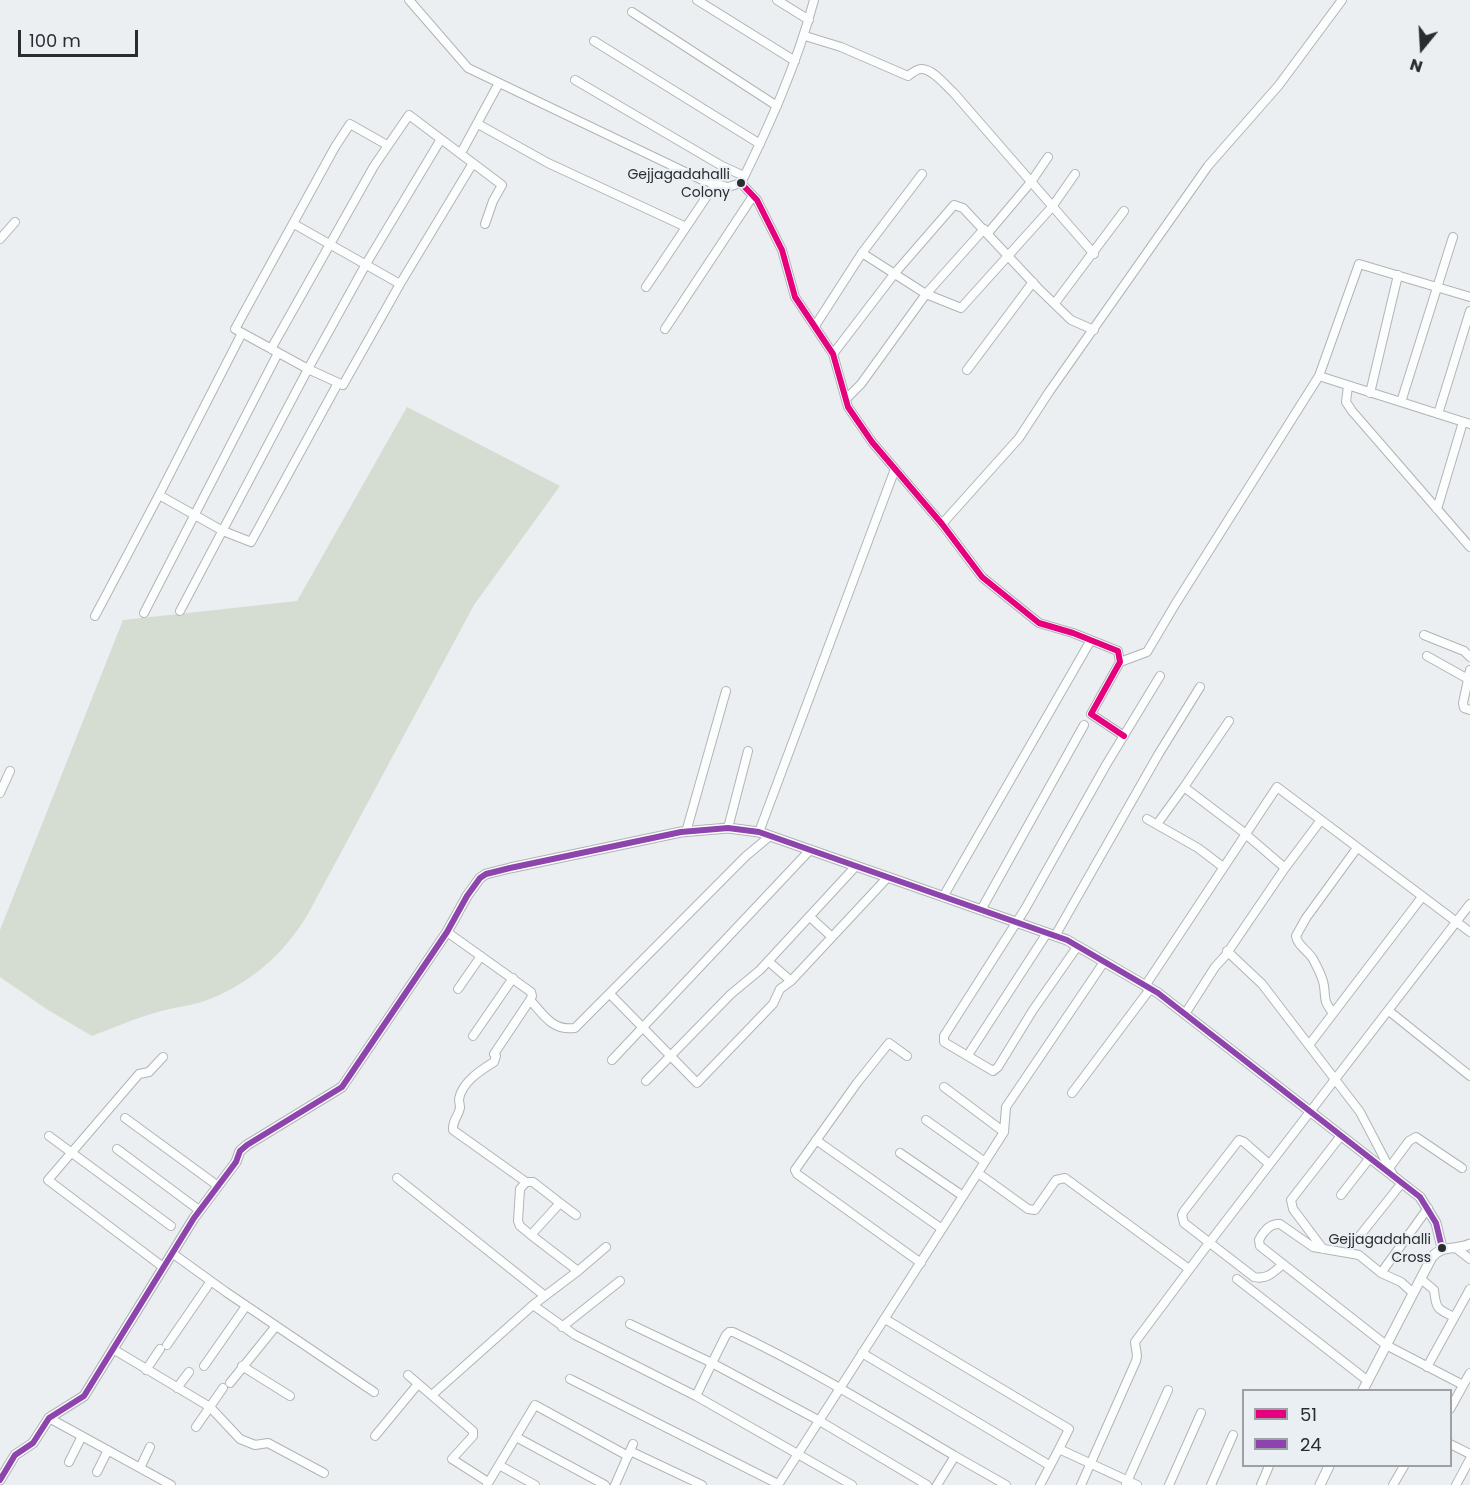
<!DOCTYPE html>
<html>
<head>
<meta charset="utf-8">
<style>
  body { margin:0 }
  #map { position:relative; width:1470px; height:1485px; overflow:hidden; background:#eceff2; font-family:Poppins,sans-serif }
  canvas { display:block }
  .legend { position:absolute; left:1242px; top:1389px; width:210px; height:78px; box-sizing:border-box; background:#eaeff4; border:2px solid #9da1a5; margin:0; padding:8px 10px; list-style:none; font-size:18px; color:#2a2c2e }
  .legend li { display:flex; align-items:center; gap:12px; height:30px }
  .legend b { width:30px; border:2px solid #9da1a5 }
  .north { position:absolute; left:1392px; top:18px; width:60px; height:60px; -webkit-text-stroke:4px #eaeff4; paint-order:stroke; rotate:198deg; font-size:16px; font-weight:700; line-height:24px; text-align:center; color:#2a2c2e }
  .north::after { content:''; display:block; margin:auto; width:21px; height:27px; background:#2a2c2e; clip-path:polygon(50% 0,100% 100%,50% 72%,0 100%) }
  .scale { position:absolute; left:18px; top:30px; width:120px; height:27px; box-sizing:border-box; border:3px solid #2a2c2e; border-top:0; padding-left:8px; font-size:18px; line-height:21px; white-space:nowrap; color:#2a2c2e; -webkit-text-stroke:4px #eaeff4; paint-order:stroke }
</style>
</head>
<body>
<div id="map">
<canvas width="1470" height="1485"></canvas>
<ul class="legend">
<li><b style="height:8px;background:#e5007d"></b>51</li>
<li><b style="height:8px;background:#8e44ad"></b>24</li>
</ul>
<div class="north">N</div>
<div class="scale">100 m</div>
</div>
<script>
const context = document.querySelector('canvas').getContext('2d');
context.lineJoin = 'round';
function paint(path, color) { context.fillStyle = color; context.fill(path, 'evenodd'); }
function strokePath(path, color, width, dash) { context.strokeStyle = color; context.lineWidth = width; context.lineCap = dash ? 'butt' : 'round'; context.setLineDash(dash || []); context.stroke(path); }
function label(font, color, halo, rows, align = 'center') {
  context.font = font + ' Poppins,sans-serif'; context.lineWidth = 4.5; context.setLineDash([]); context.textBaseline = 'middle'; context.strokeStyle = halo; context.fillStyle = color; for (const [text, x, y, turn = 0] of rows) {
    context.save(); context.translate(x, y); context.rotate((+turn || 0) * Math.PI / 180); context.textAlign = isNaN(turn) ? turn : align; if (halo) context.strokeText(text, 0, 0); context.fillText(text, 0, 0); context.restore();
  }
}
paint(new Path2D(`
  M407,407L560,486L474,605L309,912C285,954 248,986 202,1002C189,1006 175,1007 161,1011C138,1017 115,1027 92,1036L48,1010L0,977V930L123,620L297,601Z`), '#d5dcd2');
const minor = new Path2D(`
  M409,0L468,68L702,180L728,187L741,183C770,124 797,64 814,0
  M697,0L795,61
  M777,0L809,20
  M632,12L777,106
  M805,36L841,47L908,76C912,73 917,69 921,69C932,68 946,86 953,92L1094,254
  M594,41L760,144
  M575,80L722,166L744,176
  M478,124L548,163L686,227
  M387,145L350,124L335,147L235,329L308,369L343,385L400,284L473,163
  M461,153L499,83
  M741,183L757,200L782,250L795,297L833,354L848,407L872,442L942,524L982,577L1039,623L1073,633L1118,651L1120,662L1091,714L1124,736
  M294,224L400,284
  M988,233L1031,182L1048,157
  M0,239L15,222
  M862,253L926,294L961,308L1052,207L1075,174
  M646,287L715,184
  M1055,303L1124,211
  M815,326L862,253L922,174
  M665,329L753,196
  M271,349L374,166L409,115L502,185L493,201L485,224
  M833,354L895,273L954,205L963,208L1038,288L1071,320L1094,330
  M967,370L1033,282
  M1319,376L1470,424
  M1348,386L1346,402L1352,411L1470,547
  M1370,393L1398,275
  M846,399L861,384L926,294L984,229
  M1401,402L1453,237
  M1438,414L1470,311
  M159,495L223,531L251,542L338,383
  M1437,509L1463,422
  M942,524L1019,438L1049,392L1208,166L1279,85L1342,0
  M180,611L308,369L366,264L441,139
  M144,613L278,353
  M95,616L159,495L242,333
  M1424,635L1464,651L1470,657
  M1427,656L1468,679
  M1120,662L1147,652L1176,603L1319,376L1359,264L1470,297
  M1470,670L1463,703L1464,708L1470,710
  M1184,787L1229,721
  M0,793L10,771
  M1147,819L1198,848L1223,867
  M1160,820L1184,787L1242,831L1285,868
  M728,828L748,751
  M686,832L726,691
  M759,832L895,469
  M943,897L1091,640
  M981,910L1084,725
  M810,917L832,937
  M447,932L531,992L532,996L530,1000C544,1015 552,1031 575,1028L746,856L770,836
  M1055,936L1158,755L1200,687
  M1077,947L1033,1010L998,1067L993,1071L944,1042V1036L1025,909L1106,765L1160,676
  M1227,951L1262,984L1360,1112L1393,1175
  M768,961L791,981
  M1145,986L1277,787L1321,820
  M458,989L481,956
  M610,994L697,1083L773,1004L780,989L791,981L888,877
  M530,1000L494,1054L496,1056L494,1062C481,1070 462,1082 459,1099C459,1102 460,1105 460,1108C458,1117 452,1121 453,1130L526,1182H533L560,1203L531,1235L578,1271L533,1305L575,1335L696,1396L852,1485
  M1389,1011L1470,1076
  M1333,1013C1323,1000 1326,1001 1324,986C1323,977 1317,967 1313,959C1308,951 1297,945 1296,936L1306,918L1357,848
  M1185,1014L1215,967L1225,956L1285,868L1321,820L1470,932
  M473,1036L513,978
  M1309,1045L1422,897
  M968,1055L1047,933
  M907,1056L889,1043L857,1083L795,1170L797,1174L921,1263
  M163,1057L149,1072L139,1074L48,1180L163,1267
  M612,1060L810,850
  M646,1081L731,994L760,970L856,866
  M944,1087L1004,1132
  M1072,1093L1150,989
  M125,1118L218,1186
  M926,1120L985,1162
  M49,1136L171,1226
  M816,1140L942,1229
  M117,1149L199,1210
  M900,1153L963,1196
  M1269,1164L1244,1142L1239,1140L1184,1211L1182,1215L1184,1223L1254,1277C1267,1280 1274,1272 1283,1264
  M1389,1168L1409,1141L1416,1137L1462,1168
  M978,1173L1028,1209L1035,1210L1056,1180L1065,1178L1189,1269
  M397,1178L545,1296
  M526,1182L520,1189L518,1221L520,1226L531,1235
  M1341,1195L1369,1159
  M560,1203L576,1215
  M1358,1238L1401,1184
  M1323,1249L1293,1209L1291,1200L1340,1137
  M1457,1249L1470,1259
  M172,1253L226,1292L374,1392
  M578,1271L606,1247
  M1381,1273L1428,1208
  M1237,1279L1368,1381
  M1421,1279L1434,1290C1436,1309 1437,1309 1454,1317
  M1413,1293L1401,1282L1381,1273L1359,1255L1313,1247L1280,1224C1269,1223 1263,1232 1259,1240L1260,1246L1386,1345L1463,1385
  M885,1319L1069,1429L1059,1449L1137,1485
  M630,1324L712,1363L696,1396
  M562,1327L620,1281
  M167,1345L211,1281
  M113,1349L210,1407L240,1439L255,1445L268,1443L324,1473
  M862,1353L1049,1465
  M204,1366L246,1306
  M242,1366L290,1396
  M1427,1367L1470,1289
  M146,1370L160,1349
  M408,1375L473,1431V1436L452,1459L488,1482
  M570,1379L778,1484
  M230,1383L276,1326
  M177,1388L189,1372
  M432,1395L533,1305
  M1450,1409L1470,1373
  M49,1418L171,1485
  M196,1427L223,1388
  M375,1436L418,1384
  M516,1437L605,1485
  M1450,1444L1470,1454
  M630,1451L702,1485
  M69,1462L82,1436
  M499,1465L535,1405L628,1456
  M140,1468L150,1447
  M97,1472L108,1450
  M1126,1484L1168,1390
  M487,1485L499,1465L535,1485
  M615,1485L633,1444
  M778,1485L1004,1132L1006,1107L1104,962
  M927,1485L818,1420L712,1363L726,1335L729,1332H733C810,1368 882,1413 955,1456
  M937,1485L955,1456L1006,1485
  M1040,1485L1059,1449
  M1081,1485L1136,1361L1137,1356L1135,1342L1209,1243L1470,904
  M1169,1485L1201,1413
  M1211,1485L1233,1435
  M1261,1485L1269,1466
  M1393,1485L1404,1466
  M1456,1485L1470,1459`);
const tertiary = new Path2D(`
  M1363,1390L1432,1257C1443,1244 1456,1251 1470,1244
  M0,1480L15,1455L33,1443L49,1418L84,1396L194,1218L236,1162L240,1151L247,1145L342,1087L447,932L467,896L480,878L486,874L510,868L681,832L728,828L759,832L1067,940L1158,993L1420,1197L1436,1223L1442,1248
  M1320,1485L1329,1466`);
strokePath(minor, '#b1b4b6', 10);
strokePath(tertiary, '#b1b4b6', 11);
strokePath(minor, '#fcfdfd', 8);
strokePath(tertiary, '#fcfdfd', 9);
strokePath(new Path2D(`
  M741,183L757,200L782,250L795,297L833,354L848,407L872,442L942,524L982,577L1039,623L1073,633L1118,651L1120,662L1091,714L1124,736`), '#e5007d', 6);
strokePath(new Path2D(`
  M0,1480L15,1455L33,1443L49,1418L84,1396L194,1218L236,1162L240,1151L247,1145L342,1087L447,932L467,896L480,878L486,874L510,868L681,832L728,828L759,832L1067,940L1158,993L1420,1197L1436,1223L1442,1248`), '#8e44ad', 6);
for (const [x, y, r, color] of [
  [741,183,5,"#2a2c2e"],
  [1442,1248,5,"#2a2c2e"]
]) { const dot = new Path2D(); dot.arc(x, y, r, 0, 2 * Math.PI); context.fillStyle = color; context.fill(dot); strokePath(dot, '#eaeff4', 2); }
label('14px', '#2a2c2e', '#eaeff4', [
  ["Gejjagadahalli",730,175],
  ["Colony",730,193],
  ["Gejjagadahalli",1431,1240],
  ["Cross",1431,1258]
], 'right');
</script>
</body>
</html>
